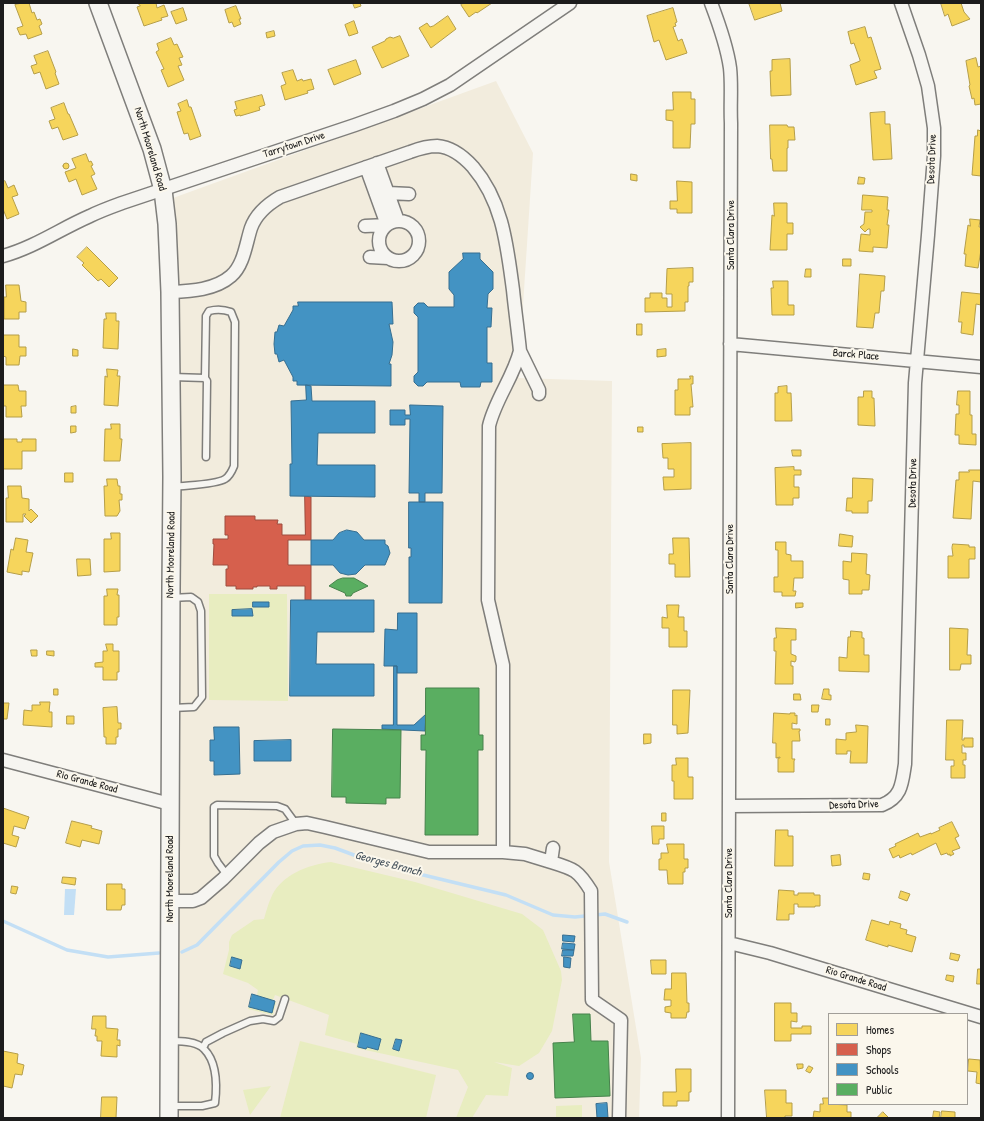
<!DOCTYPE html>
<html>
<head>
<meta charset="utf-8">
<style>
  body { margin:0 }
  #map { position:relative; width:984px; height:1121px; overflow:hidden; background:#f8f6f0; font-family:"Patrick Hand",sans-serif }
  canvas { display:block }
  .frame { position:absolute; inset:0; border:4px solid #1c1c1c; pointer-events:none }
  .legend { position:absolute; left:828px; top:1013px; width:140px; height:92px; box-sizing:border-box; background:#fbf7ec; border:1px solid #a29f99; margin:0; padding:5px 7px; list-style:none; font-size:12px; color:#1c1c1c }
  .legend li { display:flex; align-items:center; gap:8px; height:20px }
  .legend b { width:20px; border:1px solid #a29f99 }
</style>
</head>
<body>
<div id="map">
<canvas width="984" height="1121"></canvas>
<div class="frame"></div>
<ul class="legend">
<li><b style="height:11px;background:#f6d55c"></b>Homes</li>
<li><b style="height:11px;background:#d6604d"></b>Shops</li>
<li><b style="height:11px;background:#4393c3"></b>Schools</li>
<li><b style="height:11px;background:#5aae61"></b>Public</li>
</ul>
</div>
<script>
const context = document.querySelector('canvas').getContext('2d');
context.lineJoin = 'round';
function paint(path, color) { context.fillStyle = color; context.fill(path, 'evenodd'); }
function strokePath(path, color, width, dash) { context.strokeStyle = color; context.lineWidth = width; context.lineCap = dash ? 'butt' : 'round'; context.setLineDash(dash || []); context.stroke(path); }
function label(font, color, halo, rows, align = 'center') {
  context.font = font + ' "Patrick Hand",sans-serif'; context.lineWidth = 4; context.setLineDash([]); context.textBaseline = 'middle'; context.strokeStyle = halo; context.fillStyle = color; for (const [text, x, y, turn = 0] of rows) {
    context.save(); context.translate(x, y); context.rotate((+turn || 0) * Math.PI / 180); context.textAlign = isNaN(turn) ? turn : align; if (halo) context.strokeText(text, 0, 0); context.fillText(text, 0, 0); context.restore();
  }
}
paint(new Path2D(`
  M496,81L533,153L520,351L519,378L612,381L609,862L641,1058L639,1118H169L173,198Z`), '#f2ecdd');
paint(new Path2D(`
  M209,594H287L288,701L209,700Z
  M331,862L415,882L522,914L543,930L561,971L562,980L552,1031L539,1053L519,1066L494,1062L512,1068L508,1096L486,1095L472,1118H456L468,1087L458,1070L356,1048L357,1044L325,1035L329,1015L275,995L273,1000L276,1002L273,1015L248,1009L252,994L257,995L258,990L248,983L223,974L229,950V942L232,935L254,920L264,919C266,912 268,904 271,898C279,876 309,864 331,862Z
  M300,1041L436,1075L426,1118H280Z
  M271,1086L250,1115L243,1090Z
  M582,1105V1118H556V1106Z`), '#e8edc0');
paint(new Path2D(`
  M65,889H76L74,915H64Z`), '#c3dff5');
const homes = new Path2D(`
  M22,3H29L32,13L34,12L37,20L40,19L42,24L39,26L42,34L28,39L26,34L20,35L17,28L23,26L15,5Z
  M138,3H156L157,8L164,5L168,16L161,18L162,20L144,26L137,7L140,6Z
  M353,3H360L361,6L355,8Z
  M464,3H492L477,13L476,12L469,17L461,5Z
  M749,3H780L782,11L755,20Z
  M941,3H961L964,12L970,19L952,26L948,14L945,16Z
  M236,6L241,19H239L241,24L234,27L232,22L229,23L225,10Z
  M183,8L187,20L176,24L171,12Z
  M673,8L677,22L675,23L676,26L673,27L678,41L682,39L687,53L666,60L659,40L654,42L647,16Z
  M448,16L456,29L431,48L419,28L427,23L430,27L433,26Z
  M354,21L358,33L349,36L345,25Z
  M865,27L868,38L871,37L881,69L874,71L877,78L856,85L850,65L860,61V60L854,43L851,44L848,32Z
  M274,31L275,36L267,38L266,33Z
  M400,36L409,56L382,68L372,47L385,41L386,39L390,37L393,38Z
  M171,38L174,45L177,44L183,57L179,58L182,65L178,66L184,80L168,87L161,70L164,69L156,52L159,50L157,44Z
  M48,51L56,72L55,73L59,84L46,89L40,72L34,74L31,66L37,64L34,56Z
  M976,58L978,67L981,66V104L975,105L974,98L972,99L969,86L970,85L966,61Z
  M790,59L791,95L771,96L770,71H772V60Z
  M356,60L361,74L334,85L328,70Z
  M293,70L297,81L302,79L303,81L311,79L314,89L307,91L308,93L285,100L281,86L286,84L282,73Z
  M673,92H691V99H695V124H691L690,148H673V121L666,120V110H673Z
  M262,95L265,105L259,107L260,110L240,116V115L236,116L234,110L237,109L235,102Z
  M187,100L189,107H191L201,136L190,140L188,133L184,134L177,112L181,111L178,104Z
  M64,103L68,114H69L78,135L63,140L58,127L52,129L49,121L55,119L51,108Z
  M885,112V124H890L892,159L873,160L870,113Z
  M770,125H787L788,127H794L795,140H788V148H787V171H773L772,159H771Z
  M978,130L981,131V176L972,175L975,136H977Z
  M86,154L89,162L91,161L93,165L91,166L95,174L91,176L97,189L82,195L76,179L69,182L65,172L76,168L72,159Z
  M63 166a3 3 0 1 1 6 0a3 3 0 1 1-6 0Z
  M631,174L637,175V181L631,180Z
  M859,177L865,178L864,184H858Z
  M5,181L8,188L14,185L18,195L12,197L19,214L7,219L3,209V182Z
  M677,181L692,182V213H677V209H670V201H677Z
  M863,195L888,197L887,210H889L887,225H889L887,248L873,247V252L859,251L861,234L870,235V229H868L865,232L860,227L864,224L865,212H872V210H862Z
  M774,203H787V223H793V234H787V250H770L772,215L774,216Z
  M970,219L980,220L979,227H981V250L978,268L965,266L966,254H964L968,225L970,226Z
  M87,247L118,278L109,287L101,279L98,281L82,265L84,263L77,257Z
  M843,259H851V266H843Z
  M693,268V282H689V286H688V302H685V311L645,312V298H650V293H662V298H667V307H672V294H666L667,269Z
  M806,269H811V277H805Z
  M860,274L885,276L884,291H881L879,313H875L873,328L857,327Z
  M773,281H788V305H794V315H772L771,288H773Z
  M6,285H19L21,301L26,302V312H19V319H4V297H6Z
  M962,292L981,294V305L976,304L973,335L961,333L962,322H959Z
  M106,313H116V321H119L118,349L103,348L104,319H106Z
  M637,324H642V335H637Z
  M4,335H19V347H26V356H20L19,365H6V357L3,356Z
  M73,349L78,350V356H73Z
  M666,349V356L657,357V350Z
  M107,369L118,370L117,376H120L118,406L104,405L105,376L107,377Z
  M690,376H693V384H691L693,407H690V415H675V390H678V379H690Z
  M3,385H18L19,391H26V406H21L22,417H6V406H4Z
  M787,386V393H791L792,421H775V393H778V387Z
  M864,391H872V398H874L875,426L858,425V397H863Z
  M958,391H970V415H972V434H976V445L959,444V435H955L956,414H959V405H957Z
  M76,406V413H71V407Z
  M111,424H120V439H122L120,461H104L105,429H111Z
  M71,426H76V432L71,433Z
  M638,427H643V432H638Z
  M4,439H17V442H22V439H36V451H22V469H3Z
  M691,443V489L664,490L663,477H674V469H668V458H663L662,444Z
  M792,450H801V456H793Z
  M794,467V470H801V475H794V487H799V498H793V505H776L775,468Z
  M969,470H981V482L973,481L971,519L953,518L956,480H959V472H969Z
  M65,473H73V482H65Z
  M853,478L873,479L872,501H868V513H852V511H846L847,498H852Z
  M107,479H117L118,486H120V494H122V500H119L120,511L117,516H105L104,486H107Z
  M8,486H21L22,498L29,499V511L31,509L38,516L31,523L24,516L26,514H23V522H6V498H8Z
  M111,533H120V571L104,572V539H111Z
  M840,534L853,536L852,547L839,546Z
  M16,538L28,540L26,552L33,553L29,572L22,571V575L7,572L11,549L13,550Z
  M673,538H689L690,577H675V564H669V554H673Z
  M776,542H786V554L791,555V561H803V578H794L793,591H796L795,596H782V592H774V577H778V550H776Z
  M953,544L969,545V547H975V559H969V578H948V556H953L952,548Z
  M852,553L867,554L866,574L870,575L869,590H862V594H849V580L843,579V561L851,562Z
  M77,559H90L91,575L78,576Z
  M107,589H118L117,595H119V617H117V625H104V596H107Z
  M796,603H803V607L796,608Z
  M667,605H679L678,617H684V631H687V647H669V628H662V617L667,618Z
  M776,628L796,629V640H791V654L796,656V660L795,662L791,661V666H793V684H775L776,651H774V638H776Z
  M950,628L968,629L967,655H971V664H961L960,670H950Z
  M851,631L862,632V638H864V655H869V672L839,671V657L847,658L848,637H850Z
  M106,644H113V651H119V672H117V680H103V667H95V663L103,662V651H107Z
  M31,650H37V656H32Z
  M47,651H54V656L47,655Z
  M54,689H58V695H54Z
  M824,689H829V695H831V700L822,699Z
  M673,690H690L688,733L677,734V725H673Z
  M794,694H800L801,700H794Z
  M40,702H50L49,712H52V727L23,725L24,710L32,711V705H40Z
  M3,703H9L7,719H3Z
  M812,705H819L818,712H812Z
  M117,707L118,723H121V729H118V737H116V744H106V737H104L103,708Z
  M774,713L790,714V713H795V716L797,715V724L792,723V729H800V731H799L800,741H792V759H795L794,761V772H778V758H780V757L776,758V743H773Z
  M67,716H74V724H67Z
  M826,719H830V725H826Z
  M947,720H963L962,740H964V738H973V747H964V745H962V753H966V760H963V765H965V778H951V766H954V760H946Z
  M856,725L868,726L867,763H850L851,751H847V754H836V739L846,740V733L856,732Z
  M644,734H651V743L644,744Z
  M676,758H688V777H693V799H674V781H672V765H676Z
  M3,808L29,817L25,829L14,826L12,835L19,837L16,847L3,843Z
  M662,813H666V821H662Z
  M72,821L92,826L91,828L102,831L99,844L82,840L80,847L66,843Z
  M952,822L959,836L955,838L960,848L952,851L954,854L950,856V854L948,855L947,853L941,855L936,843L912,855L911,853L900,858L899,855L893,858L889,849L896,846L895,844L918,833L920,837L931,833V834L940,830L939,828Z
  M652,826H664V839H659V844H653Z
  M776,830H788V836H793V866H775Z
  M667,844H684V859H688V868H685V872H683V884H668L667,870H659V859H661V853H668Z
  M840,855L841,865L832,866L831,856Z
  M864,873L870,874L869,880L863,879Z
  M63,877L76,878L75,885L62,883Z
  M107,884H122V889H125V905H122L121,910H107Z
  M12,886L18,887L16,894L11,893Z
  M779,890L794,891V895H798V893H814V895H820V906H815V907H798V904H794V914H789V920H777Z
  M901,891L910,894L907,901L899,898Z
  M872,920L889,925L890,921L901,924L900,928L907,930L906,934L916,937L912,952L888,945V947L866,940Z
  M951,953L960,955L958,961L950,959Z
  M651,960H666V974H652Z
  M978,969H981V984H977Z
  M672,973H686L687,1003H689V1012H687L686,1018H671V1013L665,1012V1007L671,1006V1000H664L665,989H671Z
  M947,975L954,976L953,982L946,980Z
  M775,1003H791V1013H797V1022L791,1021V1028H802V1026H811V1034H791V1041H775Z
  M93,1016H106V1028L118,1029L117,1040H120V1046L117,1045V1057L101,1056L102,1041H97V1036H95L96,1029H92Z
  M3,1051L18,1054L17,1063L24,1065L22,1075L15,1074L12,1088L3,1086Z
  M969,1059L980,1060L981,1084L976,1083L977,1072L968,1071Z
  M797,1064H803V1068L798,1069Z
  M809,1066L813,1068L810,1073L806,1071Z
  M676,1069H691V1092H689V1101H677V1106H663V1092H676Z
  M765,1090H786V1103H792V1116H785V1118H767Z
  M102,1097H117L116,1118H101Z
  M823,1098H829V1104L847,1105V1112H851V1118H813L814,1111L820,1112V1104H823Z
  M934,1111L940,1112L939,1118H933Z
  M942,1111L955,1112V1118H941Z
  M883,1112L889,1118H877Z`);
paint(homes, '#f6d55c');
strokePath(homes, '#b59e49', 1);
const shops = new Path2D(`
  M305,496L311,497V540H288V565H311V600H305V586H277V589H270V586H257V587H253V589H236V586H226V569H228V565H213L214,544H213V539H228V535H225V516H255V520H278L277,524H282V535H305Z`);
paint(shops, '#d6604d');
strokePath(shops, '#9e4c3e', 1);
const schools = new Path2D(`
  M463,253H480V259L493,272V289L488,294L487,308H492L491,327H487V363H492V382H481L480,387H461L460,382H427L423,386H418L414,382V376L418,372V317L414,313V307L418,303H424L428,307H454V295L449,289V272L463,259Z
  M298,302H392L393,324H389L393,342L392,355L389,364H391V386L297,385V381H293V377L284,360L279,362L277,354H275L274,344L275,332H277L279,325L284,326L293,310V306H298Z
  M306,385L311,386L312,401H375V433H318L317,465H375V497L290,496V464H292L291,401L306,400Z
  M410,405L443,406L442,493H425V502H419V493H409L410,419H405V425H390V410H405V415H410Z
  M409,502H443L442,603H409V557H411V548H409Z
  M347,530L357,532L364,540H385V544L388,546L390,553L385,565H365L356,574L348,575L340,573L333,565H311V540H333L339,533Z
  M291,600H374V632H317L316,664H374V696H290Z
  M253,602H269V607H253Z
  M252,609L253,616H232V610Z
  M398,613H417V673H397V666H384L385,629L397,630Z
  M394,666H397V725H414L426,714L425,731L382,729V725H393Z
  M214,727H239L240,774L214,775V761H210V740H214Z
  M291,740V761H254V741Z
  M563,935L575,936L574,942L563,941Z
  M563,943L575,944L574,950L562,949Z
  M563,950H574L573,956H562Z
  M232,957L242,960L240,969L230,966Z
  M564,957L571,958L570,968L564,967Z
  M252,994L275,1001L272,1013L249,1007Z
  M361,1033L381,1039L378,1050L367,1047L366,1049L358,1047Z
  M396,1039L402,1040L399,1051L393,1049Z
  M526.5 1076a3.5 3.5 0 1 1 7 0a3.5 3.5 0 1 1-7 0Z
  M607,1103L608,1118H597L596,1104Z`);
paint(schools, '#4393c3');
strokePath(schools, '#376f91', 1);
const public = new Path2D(`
  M343,578H354L368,586L353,593L351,596H346L345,593L329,586L337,580Z
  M426,688H479V735H483V750H478V835H425L426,750H421V735H425Z
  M333,729L401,730L400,798H386V804L346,803V797H332Z
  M573,1014H590L591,1041H608L610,1096L555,1098L553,1043L574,1042Z`);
paint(public, '#5aae61');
strokePath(public, '#47824c', 1);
strokePath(new Path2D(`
  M3,921L67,950L108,957L159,953
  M182,952L197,945L279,862L292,851L303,846L320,845L335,848L362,858L415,873L506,895L553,915L575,917L605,914L627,922`), '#c3dff5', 3.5);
const lane = new Path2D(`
  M172,377L205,378L207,381L206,457
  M174,487C186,485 215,485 225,479C230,476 232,471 234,466L235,322L231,312C223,309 216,309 209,311L206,316L205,378
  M171,598L191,597L198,602L201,611L202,697L194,707L172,708
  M227,875L218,863L214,856V807L217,805L277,806L285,809L296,824
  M203,1048L206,1042L223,1033L250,1021L263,1019L274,1021L279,1017L285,999
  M170,1106H202L215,1103C217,1086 217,1062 204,1049C197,1041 180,1041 171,1041`);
const street = new Path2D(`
  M711,3C719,24 727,46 730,68C732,86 730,105 731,123L728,1118
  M377,163L398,221
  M388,193L409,194
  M379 241a20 20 0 1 1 40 0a20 20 0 1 1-40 0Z
  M365,226L387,225L366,167
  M3,256C35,247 60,229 90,216C100,211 111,207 122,203L355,125L394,111L423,99L450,85L570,3
  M370,257L388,258
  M170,292C191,291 215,290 231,276C244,265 246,243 251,228C256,214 268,204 280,197L410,152C418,149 427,146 437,146C451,147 464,157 473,167C503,202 507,246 513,290C515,310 518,331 520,351C513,378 495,400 489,426L488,600L503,665V852H429L325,827L307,823L296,824L273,832L259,843L223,879L201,898L193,901H170
  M730,344L981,367
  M520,351L539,390V394
  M3,760L170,804
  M729,806L882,805C902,797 902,783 905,764L915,383L928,235L934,156V128L928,86L919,55L901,3
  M503,852L525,854L551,862L553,848
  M551,862C574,869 578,870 591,891L592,1000L621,1020L619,1118
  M729,943L770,953L981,1017`);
const secondary = new Path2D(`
  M98,3L152,149L163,190L167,224L170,292L172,477L171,588L169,1118`);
strokePath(lane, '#7f7e7b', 9);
strokePath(street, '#7f7e7b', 15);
strokePath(secondary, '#7f7e7b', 20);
strokePath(lane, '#f6f5f1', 6);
strokePath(street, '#f6f5f1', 12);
strokePath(secondary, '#f6f5f1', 17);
label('11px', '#1c1c1c', '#fbf7ec', [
  ["Tarrytown Drive",294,145,-18],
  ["North Mooreland Road",150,149,73],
  ["Desota Drive",932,159,-88],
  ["Santa Clara Drive",731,235,-90],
  ["Barck Place",856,355,5],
  ["Desota Drive",913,483,-89],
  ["North Mooreland Road",171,555,-89],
  ["Santa Clara Drive",730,559,-90],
  ["Rio Grande Road",87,782,15],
  ["Desota Drive",854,805,-2],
  ["North Mooreland Road",170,879,-90],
  ["Santa Clara Drive",729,883,-90],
  ["Rio Grande Road",856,979,17]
]);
label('italic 12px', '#47545e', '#fbf7ec', [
  ["Georges Branch",388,864,15]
]);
</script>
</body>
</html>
